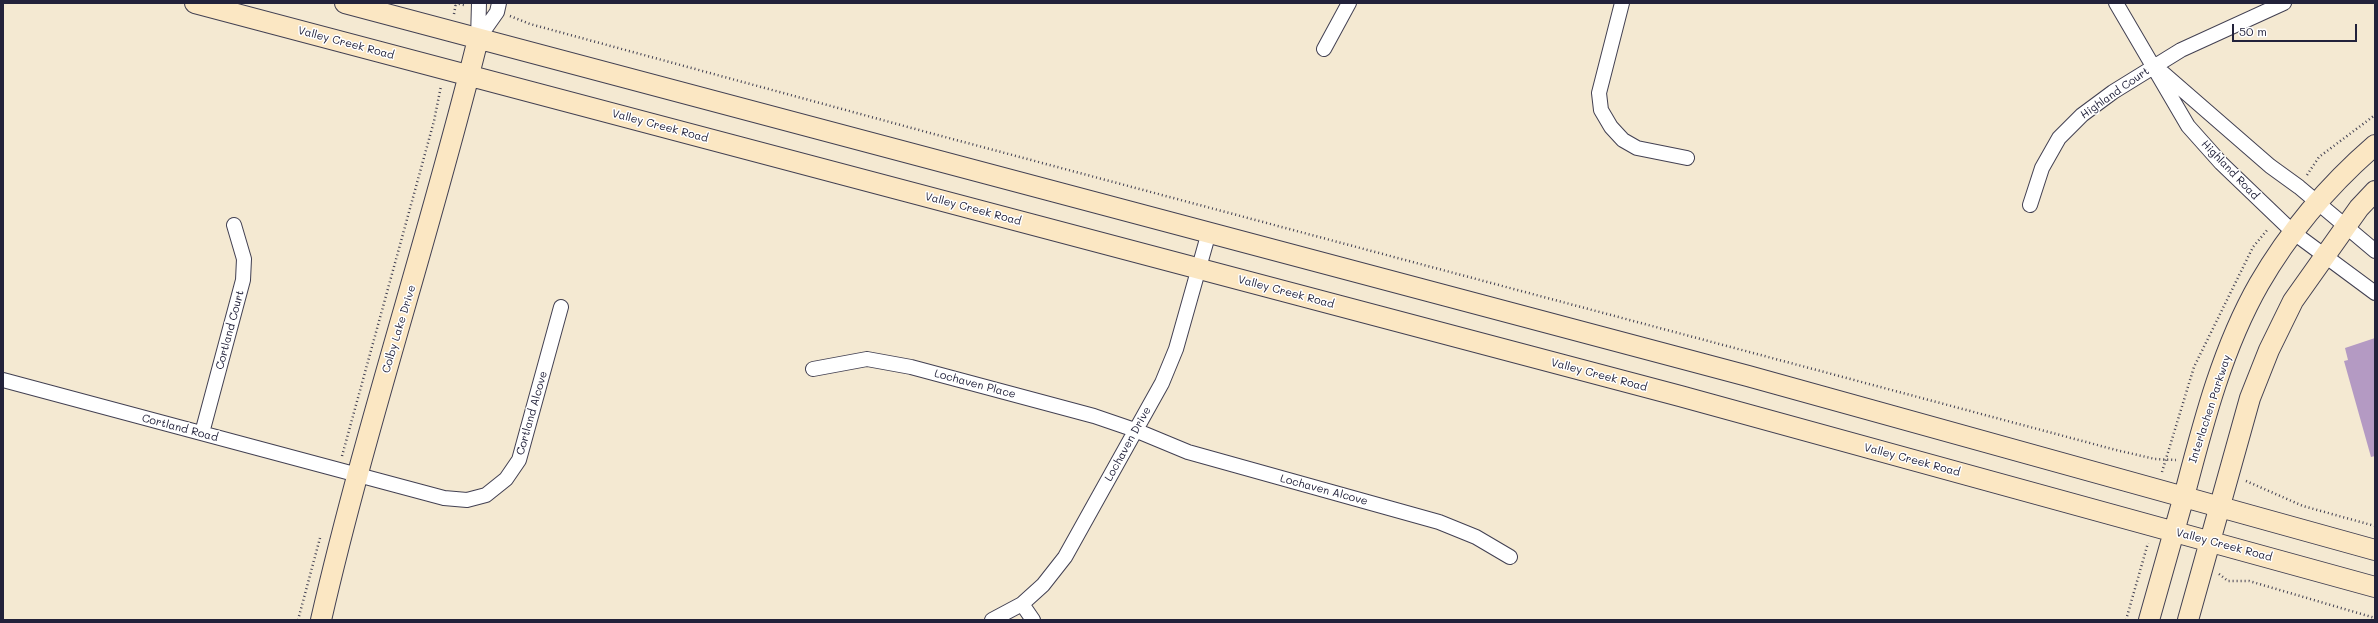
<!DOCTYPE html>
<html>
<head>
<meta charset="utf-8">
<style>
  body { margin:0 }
  #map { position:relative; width:2378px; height:623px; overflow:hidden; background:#f4e9d2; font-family:Mali,sans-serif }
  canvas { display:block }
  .frame { position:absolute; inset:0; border:4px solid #22223b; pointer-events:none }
  .scale { position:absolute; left:2232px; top:24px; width:125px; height:18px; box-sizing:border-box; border:2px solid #22223b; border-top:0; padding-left:5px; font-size:12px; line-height:14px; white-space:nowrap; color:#22223b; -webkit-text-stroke:3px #fff; paint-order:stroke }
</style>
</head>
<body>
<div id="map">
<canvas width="2378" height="623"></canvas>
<div class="frame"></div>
<div class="scale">50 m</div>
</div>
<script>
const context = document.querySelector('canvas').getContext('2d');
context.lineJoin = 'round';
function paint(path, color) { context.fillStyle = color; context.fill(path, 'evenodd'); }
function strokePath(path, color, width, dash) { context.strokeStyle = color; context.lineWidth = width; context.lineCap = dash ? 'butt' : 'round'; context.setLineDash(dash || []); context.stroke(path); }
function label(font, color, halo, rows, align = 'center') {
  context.font = font + ' Mali,sans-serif'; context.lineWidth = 3; context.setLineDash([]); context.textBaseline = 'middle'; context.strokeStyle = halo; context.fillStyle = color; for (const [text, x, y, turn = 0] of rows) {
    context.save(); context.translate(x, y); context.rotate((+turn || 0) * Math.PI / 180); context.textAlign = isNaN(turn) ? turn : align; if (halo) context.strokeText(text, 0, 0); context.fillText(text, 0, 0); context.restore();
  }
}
paint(new Path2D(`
  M2375,338V456L2371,457L2344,361L2348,360L2345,348Z`), '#b49ac3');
const street = new Path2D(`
  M1622,3L1599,93L1601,110L1611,127L1623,140L1637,148L1687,158
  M2116,3L2188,126L2221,163L2294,233L2375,293
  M478,39L497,12L499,3
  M478,39L479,3
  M1324,49L1349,3
  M2163,73L2270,166L2299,187L2375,251
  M2030,205L2042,168L2059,138L2082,115L2113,92L2181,50L2284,3
  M813,369L867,359L911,367L1094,416L1135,430L1188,452L1439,522L1476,537L1510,557
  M3,380L444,498L467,500L486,495L506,479L519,460L561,307
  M202,433L243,280L244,259L234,225
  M1022,604L1033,620
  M992,620L1022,604L1043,585L1065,557L1162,383L1176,349L1209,232`);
const secondary = new Path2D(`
  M195,3L1680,396L2375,587
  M345,3L1748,376L2375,550
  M321,620C366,424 430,234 478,39
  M2149,620C2161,576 2174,533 2186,489C2204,420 2223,347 2259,284C2289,232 2330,184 2375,145
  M2188,620L2250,398L2269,350L2293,301L2359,208L2375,191`);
strokePath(street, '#424052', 16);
strokePath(secondary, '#424052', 22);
strokePath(new Path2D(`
  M455,3L464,5
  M454,14L456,3
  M510,16L530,24L930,133L2116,450L2155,459L2176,460
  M2307,175L2319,157L2375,115
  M342,456L434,121L441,86
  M2162,472L2194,367L2253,247L2268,229
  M2246,481L2303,506L2375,526
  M2219,574L2228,581H2249L2375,618
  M298,620L320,538
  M2126,620L2148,543`), '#424052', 2.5, [1, 3]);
strokePath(street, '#fff', 14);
strokePath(secondary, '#fbe7c3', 20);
label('11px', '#22223b', '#fff', [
  ["Valley Creek Road",346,43,15],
  ["Highland Court",2115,93,-35],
  ["Valley Creek Road",660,126,15],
  ["Highland Road",2230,170,46],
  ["Valley Creek Road",973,209,15],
  ["Valley Creek Road",1286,292,15],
  ["Colby Lake Drive",399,329,-73],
  ["Cortland Court",230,330,-75],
  ["Valley Creek Road",1599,375,15],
  ["Lochaven Place",975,384,15],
  ["Interlachen Parkway",2210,409,-72],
  ["Cortland Alcove",532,413,-74],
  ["Cortland Road",180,428,15],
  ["Lochaven Drive",1128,444,-61],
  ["Valley Creek Road",1912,460,15],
  ["Lochaven Alcove",1324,490,15],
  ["Valley Creek Road",2224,545,15]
]);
</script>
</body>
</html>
